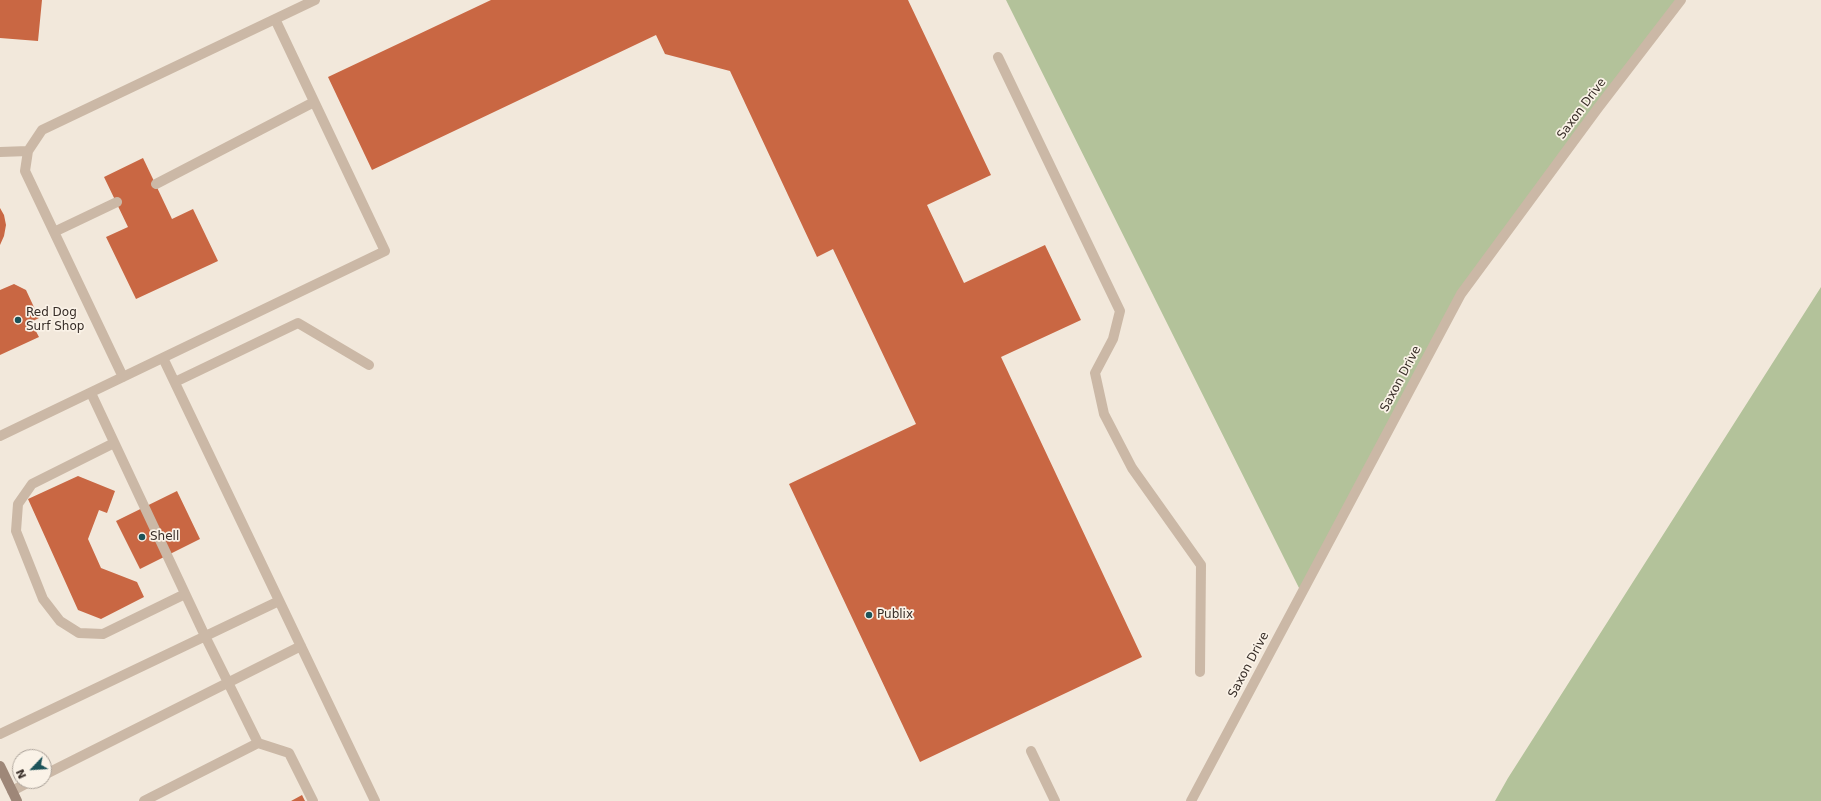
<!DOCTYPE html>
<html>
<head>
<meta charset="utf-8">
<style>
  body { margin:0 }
  #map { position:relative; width:1821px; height:801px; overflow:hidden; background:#f2e8db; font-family:"DejaVu Sans",sans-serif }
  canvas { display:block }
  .north { position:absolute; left:12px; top:749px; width:40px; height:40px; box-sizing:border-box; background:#faf2e7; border:1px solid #aca39a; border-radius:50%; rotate:245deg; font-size:11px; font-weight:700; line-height:16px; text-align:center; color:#372d27 }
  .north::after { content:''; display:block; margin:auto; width:14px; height:18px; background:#1c5359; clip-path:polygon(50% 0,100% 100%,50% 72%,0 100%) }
</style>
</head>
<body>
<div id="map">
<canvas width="1821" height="801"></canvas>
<div class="north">N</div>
</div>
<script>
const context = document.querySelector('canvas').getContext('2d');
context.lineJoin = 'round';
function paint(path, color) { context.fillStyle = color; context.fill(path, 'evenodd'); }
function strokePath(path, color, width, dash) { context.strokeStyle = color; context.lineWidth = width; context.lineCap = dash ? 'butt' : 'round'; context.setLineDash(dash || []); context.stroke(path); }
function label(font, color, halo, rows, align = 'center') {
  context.font = font + ' "DejaVu Sans",sans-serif'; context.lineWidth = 3.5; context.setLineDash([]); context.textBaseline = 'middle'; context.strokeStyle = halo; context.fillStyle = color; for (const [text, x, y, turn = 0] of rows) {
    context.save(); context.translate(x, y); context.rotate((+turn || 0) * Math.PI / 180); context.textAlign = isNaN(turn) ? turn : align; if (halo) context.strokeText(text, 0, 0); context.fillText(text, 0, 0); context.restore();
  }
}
paint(new Path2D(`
  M1006,0H1681L1461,294L1302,594Z
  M1821,287V801H1495L1508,778Z`), '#b3c29a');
paint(new Path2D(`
  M0,0H42L38,41L0,38Z
  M491,0H908L991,175L927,205L964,283L1045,245L1081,320L1001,357L1142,657L920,762L789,484L916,424L833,249L817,257L730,71L665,54L656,35L372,170L328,77Z
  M143,158L172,219L193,209L218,261L136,299L106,237L128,227L104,177Z
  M0,208L4,215L6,225L4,236L0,245Z
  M14,284L26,290L39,318L31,322L39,337L0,355V290Z
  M78,476L115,491L107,513L99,510L88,539L101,568L137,582L144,597L101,619L78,610L28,499Z
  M177,491L200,539L140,569L116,521Z
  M302,795L305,801H291Z`), '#c96743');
strokePath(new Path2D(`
  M998,57L1120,311L1113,339L1095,373L1104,414L1132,468L1201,565L1200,672
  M0,152L28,151
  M156,184L314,102
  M54,232L117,202
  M163,358L375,801
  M123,377L25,171L28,151L42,130L315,0
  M175,382L298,323L369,365
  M91,393L205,636L258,743L144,801
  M0,436L385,251L275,19
  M114,443L32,484L18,504L16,531L43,599L60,621L79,633L103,634L185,594
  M0,734L279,601
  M258,743L289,753L313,801
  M1031,751L1055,801
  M44,775L301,646
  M12,791L31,781`), '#cbb8a6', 10);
strokePath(new Path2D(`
  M1191,801L1461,294L1598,108L1681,0`), '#cbb8a6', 10);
strokePath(new Path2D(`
  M0,766L17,801`), '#9e8778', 10);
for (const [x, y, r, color] of [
  [18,320,4,"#1c5359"],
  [142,537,4,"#1c5359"],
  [869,615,4,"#1c5359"]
]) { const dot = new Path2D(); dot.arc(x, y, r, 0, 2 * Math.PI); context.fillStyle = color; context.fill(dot); strokePath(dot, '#faf2e7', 1.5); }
label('12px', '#372d27', '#faf2e7', [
  ["Saxon Drive",1582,109,-53],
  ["Saxon Drive",1401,379,-62],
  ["Saxon Drive",1249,665,-62]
]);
label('12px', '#372d27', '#faf2e7', [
  ["Red Dog",26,313],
  ["Surf Shop",26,327],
  ["Shell",150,537],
  ["Publix",877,615]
], 'left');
</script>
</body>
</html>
